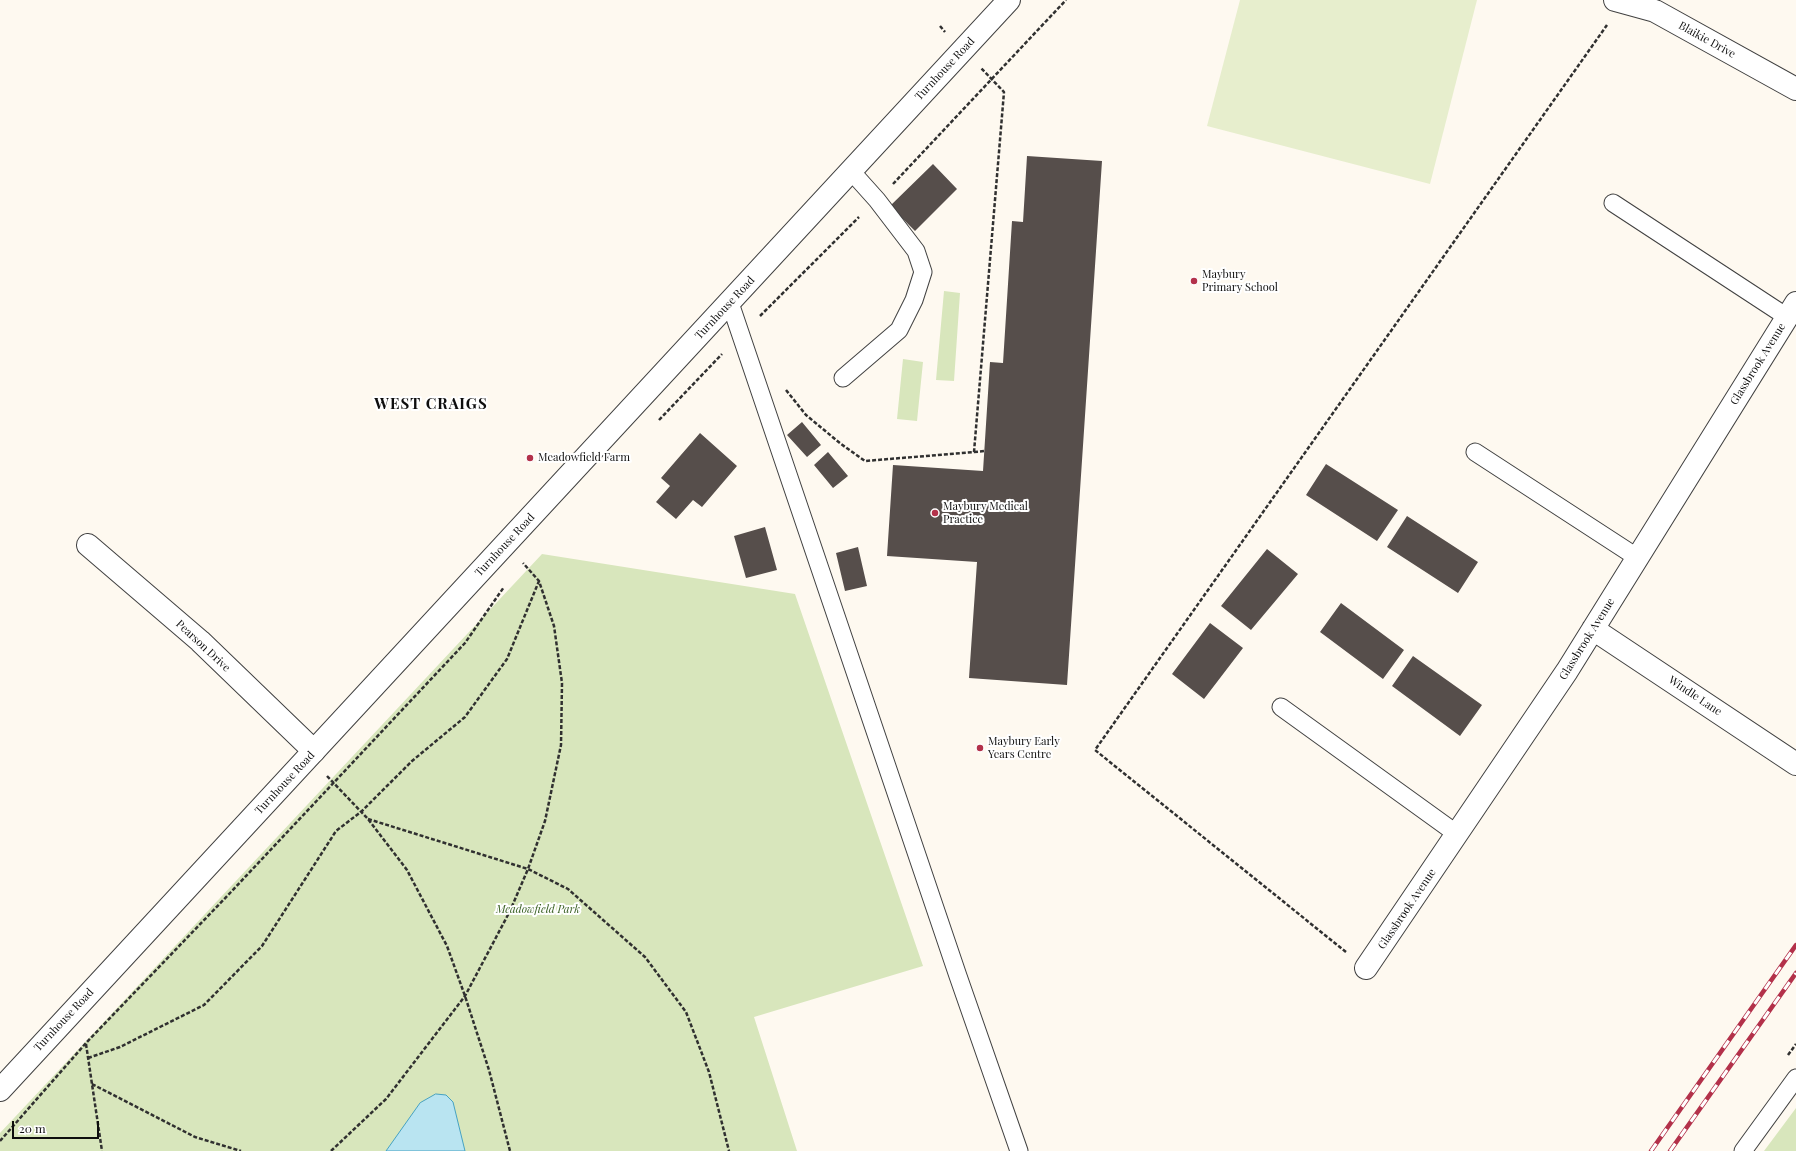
<!DOCTYPE html>
<html>
<head>
<meta charset="utf-8">
<style>
  body { margin:0 }
  #map { position:relative; width:1796px; height:1151px; overflow:hidden; background:#fef9f0; font-family:"Playfair Display",serif }
  canvas { display:block }
  .scale { position:absolute; left:12px; top:1121px; width:87px; height:18px; box-sizing:border-box; border:2px solid #0e0e0e; border-top:0; padding-left:5px; font-size:12px; line-height:14px; white-space:nowrap; color:#0e0e0e; -webkit-text-stroke:3px #fff; paint-order:stroke }
</style>
</head>
<body>
<div id="map">
<canvas width="1796" height="1151"></canvas>
<div class="scale">20 m</div>
</div>
<script>
const context = document.querySelector('canvas').getContext('2d');
context.lineJoin = 'round';
function paint(path, color) { context.fillStyle = color; context.fill(path, 'evenodd'); }
function strokePath(path, color, width, dash) { context.strokeStyle = color; context.lineWidth = width; context.lineCap = dash ? 'butt' : 'round'; context.setLineDash(dash || []); context.stroke(path); }
function label(font, color, halo, rows, align = 'center') {
  context.font = font + ' "Playfair Display",serif'; context.lineWidth = 4; context.setLineDash([]); context.textBaseline = 'middle'; context.strokeStyle = halo; context.fillStyle = color; for (const [text, x, y, turn = 0] of rows) {
    context.save(); context.translate(x, y); context.rotate((+turn || 0) * Math.PI / 180); context.textAlign = isNaN(turn) ? turn : align; if (halo) context.strokeText(text, 0, 0); context.fillText(text, 0, 0); context.restore();
  }
}
paint(new Path2D(`
  M944,291L960,293L954,381L936,380Z
  M903,359L923,362L917,421L897,419Z
  M542,554L795,594L923,966L754,1017L797,1151H0V1133Z
  M1796,1108V1151H1764Z`), '#d8e6bc');
paint(new Path2D(`
  M1240,0H1477L1430,184L1207,126Z`), '#e7eecd');
const water = new Path2D(`
  M436,1094L446,1095L453,1102L465,1151H386L420,1103Z`);
paint(water, '#b9e4f1');
strokePath(water, '#46a2c2', 1);
paint(new Path2D(`
  M1027,156L1102,161L1067,685L969,678L977,562L887,556L893,465L983,471L990,362L1003,363L1012,221L1023,222Z
  M933,164L957,189L915,231L890,206Z
  M802,422L821,445L807,457L787,435Z
  M700,433L737,466L702,507L693,500L676,519L656,502L670,486L661,478Z
  M828,452L848,476L833,488L814,465Z
  M1326,464L1398,510L1377,541L1306,495Z
  M1407,516L1478,562L1458,593L1387,547Z
  M765,527L777,570L746,578L734,536Z
  M858,547L867,586L845,591L836,553Z
  M1267,549L1298,574L1251,630L1221,606Z
  M1341,603L1404,650L1383,679L1320,632Z
  M1210,623L1243,648L1204,699L1172,674Z
  M1413,656L1482,705L1460,736L1392,686Z`), '#564e4b');
const service = new Path2D(`
  M1613,203L1787,317
  M730,303L958,976L1019,1151
  M843,378L899,330L914,300L923,272L916,251L877,200L851,171
  M1475,452L1638,558
  M1281,707L1457,834
  M1743,1151L1796,1078`);
const minor = new Path2D(`
  M1615,0L1655,11L1796,89
  M88,545L200,641L314,751
  M1593,629L1796,764
  M1366,968L1567,671L1796,303`);
const tertiary = new Path2D(`
  M0,1090L1009,0`);
strokePath(service, '#414141', 19);
strokePath(minor, '#414141', 24);
strokePath(tertiary, '#414141', 24);
strokePath(new Path2D(`
  M940,26L945,32
  M893,184L1066,0
  M760,316L859,217
  M786,390L806,415L841,444L865,461L974,452L1004,92L981,68
  M659,420L722,354
  M974,452L985,451
  M327,776L368,819L407,870L447,946L465,996L489,1070L510,1151
  M368,819L528,869L568,889L645,957L686,1012L709,1072L729,1151
  M1346,952L1095,750L1607,25
  M86,1044L102,1151
  M1788,1055L1796,1044
  M88,1058L120,1047L204,1005L262,946L336,831L362,811L412,761L465,717L507,659L539,581
  M92,1084L195,1137L241,1151
  M0,1141L86,1043L231,892L465,643L504,587
  M331,1151L386,1099L465,996L510,911L528,869L545,821L561,745L562,683L554,626L539,581L523,563`), '#303030', 2.5, [4, 2]);
strokePath(service, '#fff', 17);
strokePath(minor, '#fff', 22);
strokePath(tertiary, '#fff', 22);
const rail = new Path2D(`
  M1651,1151L1796,945
  M1670,1151L1796,973`);
strokePath(rail, '#b3314a', 4.5);
strokePath(rail, '#fff', 3, [9]);
for (const [x, y, r, color] of [
  [1194,281,4,"#b3314a"],
  [530,458,4,"#b3314a"],
  [935,513,4,"#b3314a"],
  [980,748,4,"#b3314a"]
]) { const dot = new Path2D(); dot.arc(x, y, r, 0, 2 * Math.PI); context.fillStyle = color; context.fill(dot); strokePath(dot, '#fff', 1.5); }
label('11px', '#0e0e0e', '#fff', [
  ["Blaikie Drive",1707,40,29],
  ["Turnhouse Road",945,69,-47],
  ["Turnhouse Road",725,308,-47],
  ["Glassbrook Avenue",1758,364,-58],
  ["Turnhouse Road",505,545,-47],
  ["Glassbrook Avenue",1587,639,-58],
  ["Pearson Drive",203,646,43],
  ["Windle Lane",1695,696,34],
  ["Turnhouse Road",285,783,-47],
  ["Glassbrook Avenue",1407,909,-56],
  ["Turnhouse Road",64,1020,-47]
]);
label('11px', '#0e0e0e', '#fff', [
  ["Maybury",1202,275],
  ["Primary School",1202,288],
  ["Meadowfield Farm",538,458],
  ["Maybury Medical",943,507],
  ["Practice",943,520],
  ["Maybury Early",988,742],
  ["Years Centre",988,755]
], 'left');
label('italic 11px', '#396023', '#fff', [
  ["Meadowfield Park",538,910]
]);
context.letterSpacing = '1px';
label('bold 15px', '#0e0e0e', '#fff', [
  ["WEST CRAIGS",431,404]
]);
context.letterSpacing = '0px';
</script>
</body>
</html>
